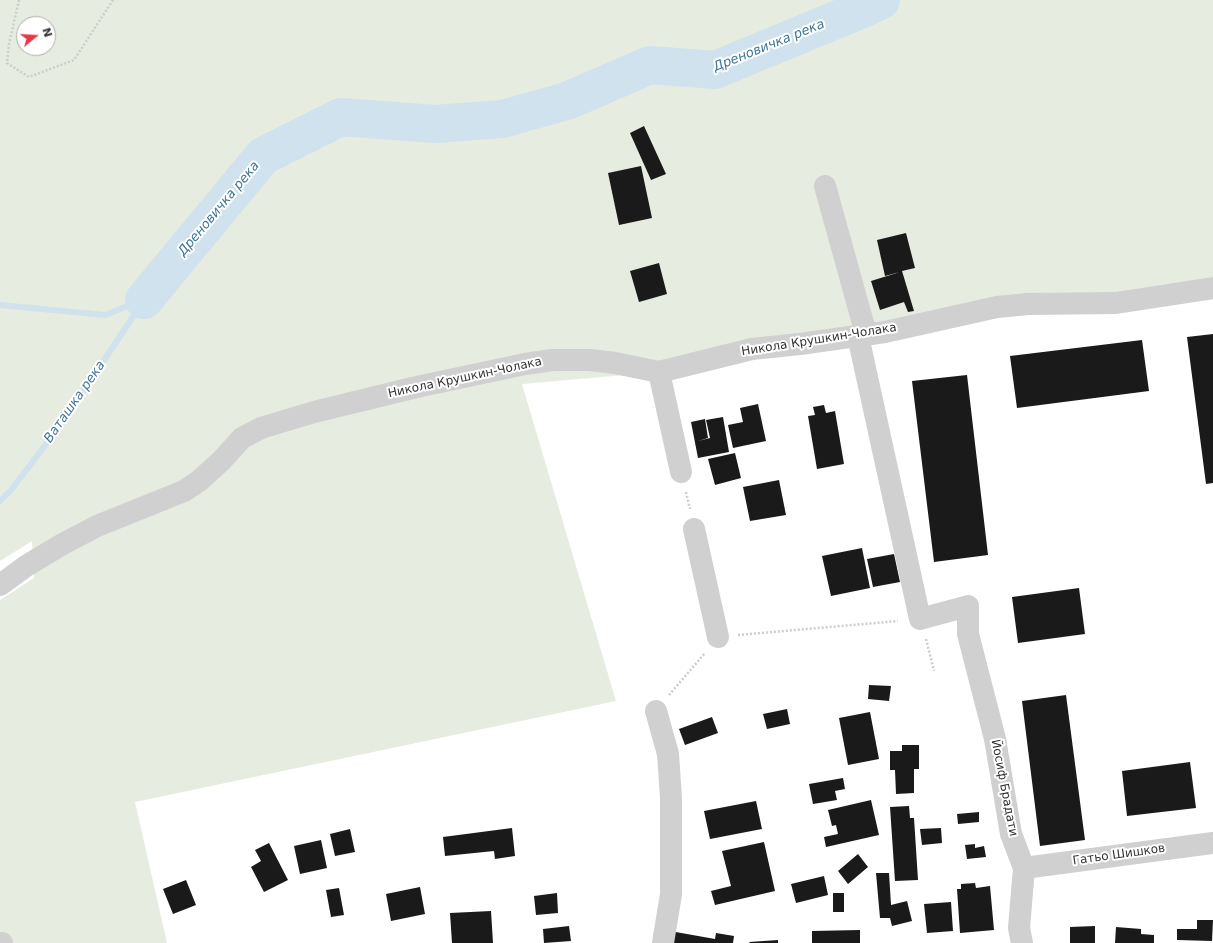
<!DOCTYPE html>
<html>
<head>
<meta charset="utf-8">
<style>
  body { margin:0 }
  #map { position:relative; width:1213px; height:943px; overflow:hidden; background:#fff; font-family:"DejaVu Sans",sans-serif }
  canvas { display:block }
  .north { position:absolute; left:16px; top:16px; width:40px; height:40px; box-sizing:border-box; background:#fff; border:1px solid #adadad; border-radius:50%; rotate:72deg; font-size:11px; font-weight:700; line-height:16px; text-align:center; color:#333 }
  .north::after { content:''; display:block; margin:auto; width:14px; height:18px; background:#e63946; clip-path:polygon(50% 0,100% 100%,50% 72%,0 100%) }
</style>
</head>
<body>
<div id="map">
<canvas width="1213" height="943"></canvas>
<div class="north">N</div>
</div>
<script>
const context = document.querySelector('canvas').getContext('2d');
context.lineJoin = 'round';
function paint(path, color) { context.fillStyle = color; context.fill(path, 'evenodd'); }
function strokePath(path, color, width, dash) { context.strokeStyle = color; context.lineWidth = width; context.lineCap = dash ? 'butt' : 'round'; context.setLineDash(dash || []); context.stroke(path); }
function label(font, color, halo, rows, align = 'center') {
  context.font = font + ' "DejaVu Sans",sans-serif'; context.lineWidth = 4; context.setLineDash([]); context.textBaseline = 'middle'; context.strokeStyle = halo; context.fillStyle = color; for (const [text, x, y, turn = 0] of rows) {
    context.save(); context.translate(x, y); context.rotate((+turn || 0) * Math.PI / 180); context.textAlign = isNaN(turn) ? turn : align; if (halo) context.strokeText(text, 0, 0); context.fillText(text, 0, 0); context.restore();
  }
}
paint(new Path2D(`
  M0,0H1213V288L1081,300L659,372L522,384L616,701L135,802L167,943H0V600L34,578L32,541L0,561ZM24,24H48V48H24Z`), '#e6ecdf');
strokePath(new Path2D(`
  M0,305L105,315L143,300
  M0,501L11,490L63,422L144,300`), '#cfe2ee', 6);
strokePath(new Path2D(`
  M144,300L263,156L341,117L435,124L502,119L567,101L650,65L715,70L865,8L881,0`), '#cfe2ee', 38);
paint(new Path2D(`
  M644,126L666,174L651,180L630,133Z
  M641,166L652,218L619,225L608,173Z
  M906,233L915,268L902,271L914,311L908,312L904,302L880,310L871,281L900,272L885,276L877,240Z
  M659,263L667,294L639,302L630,271Z
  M1213,334V483L1206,484L1187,337Z
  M1142,340L1149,391L1017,408L1010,356Z
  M967,375L988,555L934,562L912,381Z
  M758,404L766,441L733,448L728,425L743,422L740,408Z
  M824,405L826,413L835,411L844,464L817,469L808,416L815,415L813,407Z
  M723,417L729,452L698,458L691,422L705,419L708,438L698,441L710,438L706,420Z
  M735,453L741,478L715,485L708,459Z
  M779,480L786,515L750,521L743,487Z
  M862,548L870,588L831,596L822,556Z
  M894,554L900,582L873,587L867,559Z
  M1079,588L1085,634L1018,643L1012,597Z
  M869,685L891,686L889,701L868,699Z
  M1066,695L1085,840L1040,846L1022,701Z
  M787,709L790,724L767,729L763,714Z
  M870,712L879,759L848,765L839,718Z
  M712,717L718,733L685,745L679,729Z
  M902,745H919V769H914V793L896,794L895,770H890V751H902Z
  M1190,762L1196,808L1127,816L1122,771Z
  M843,778L845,789L835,791L837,800L813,804L809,784Z
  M871,800L879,835L826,847L824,837L838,834L836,825L832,826L828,810Z
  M756,801L762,829L710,839L704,811Z
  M909,806L910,818H914L918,880L895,881L890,807Z
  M979,812V822L958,824L957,814Z
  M512,828L515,856L495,859L494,851L445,856L443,837Z
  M941,828L942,843L922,845L920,829Z
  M350,829L355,852L335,856L330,834Z
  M321,840L327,868L300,874L294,846Z
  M764,842L775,891L715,905L711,891L731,886L722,851Z
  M269,843L288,880L264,892L251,867L261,861L255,850Z
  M975,844V848L984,846L986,857L967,859L965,845Z
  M858,854L868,867L848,884L838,871Z
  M876,873H889L891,905L907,901L912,921L892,926L890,918H880Z
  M824,876L828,895L796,903L791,884Z
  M186,880L196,905L173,914L163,889Z
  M975,883L976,888L990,886L994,930L960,933L957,889H961V884Z
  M420,887L425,914L391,921L386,894Z
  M339,888L344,915L331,917L326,890Z
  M557,893L558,913L536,915L534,896Z
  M833,893H844V912H833Z
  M951,902L953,931L927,933L924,904Z
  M491,911L493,943H452L450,913Z
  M1197,920H1213L1212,941L1177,940V929H1197Z
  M569,926L571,941L544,943L543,929Z
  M1095,926V943H1070V927Z
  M1116,927L1141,929V934L1154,935V943H1115Z
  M860,930V943H812V931Z
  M670,931L715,939L716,933L734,936L733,943H668Z
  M778,940V943H750L749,942Z`), '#1a1a1a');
strokePath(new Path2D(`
  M19,0L9,44L7,63L29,77L74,60L113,0
  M686,492L690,509
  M738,635L898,621
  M926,639L934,671
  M669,695L705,653`), '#cdcdcd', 2.5, [2, 2]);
strokePath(new Path2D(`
  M825,186L866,334
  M858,336L920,619L968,606V634L995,739L1011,834L1024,868L1019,928L1022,943
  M659,372L681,472
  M694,529L718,637
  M0,585L26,566L61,545L97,526L184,491L199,481L221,461L242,438L261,428L314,412L421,386L525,364L552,360H590L615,363L659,372L752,349L800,344L885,332L997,307L1028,304L1116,303L1213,288
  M656,711L668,754L671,798V894L663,943
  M1024,868L1213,843
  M0,943H2`), '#d0d0d0', 22);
label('12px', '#333', '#fff', [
  ["Никола Крушкин-Чолака",819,340,-9],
  ["Никола Крушкин-Чолака",465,378,-12],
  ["Йосиф Брадати",1004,788,79],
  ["Гатьо Шишков",1119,855,-8]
]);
label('italic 13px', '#3f7597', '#fff', [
  ["Дреновичка река",769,46,-22],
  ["Дреновичка река",219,209,-50],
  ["Ваташка река",75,402,-55]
]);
</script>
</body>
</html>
